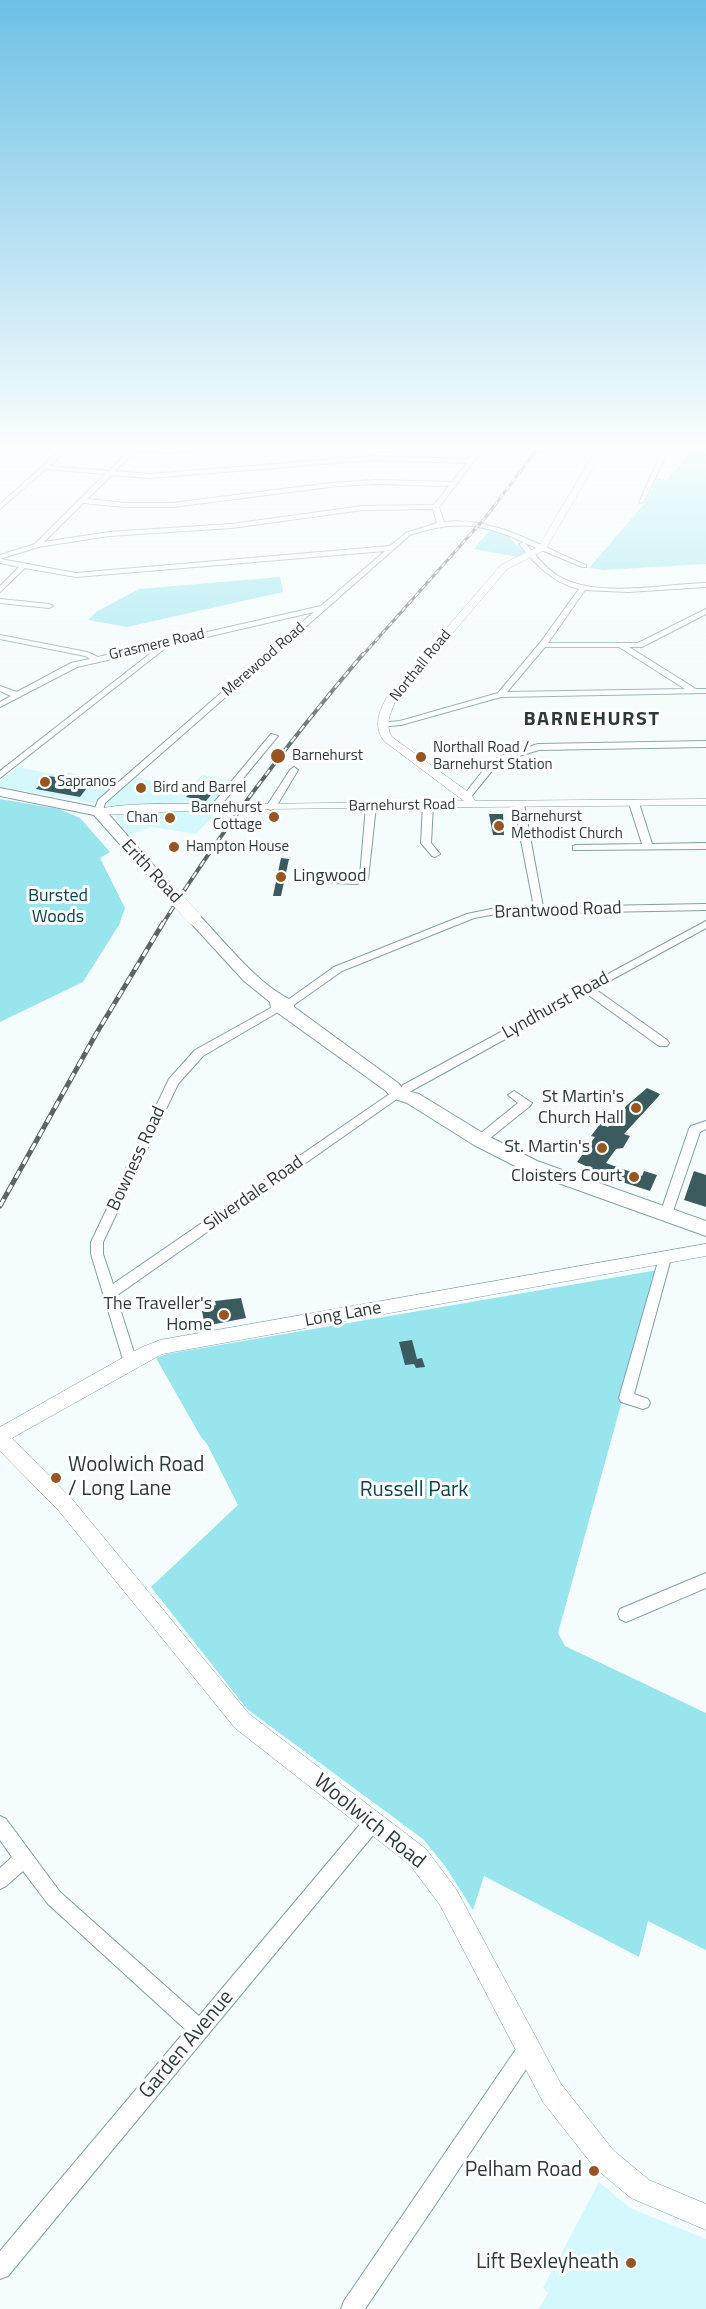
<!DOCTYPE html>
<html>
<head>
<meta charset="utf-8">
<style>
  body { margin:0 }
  canvas { display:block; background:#f5fcfd }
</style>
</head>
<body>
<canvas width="706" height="2309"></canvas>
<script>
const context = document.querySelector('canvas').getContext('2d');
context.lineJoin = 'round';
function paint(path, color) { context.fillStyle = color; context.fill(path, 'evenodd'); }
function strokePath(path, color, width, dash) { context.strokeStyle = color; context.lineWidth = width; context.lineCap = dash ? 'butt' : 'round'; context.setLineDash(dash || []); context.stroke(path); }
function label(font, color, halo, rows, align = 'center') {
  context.font = font + ' "Titillium Web",sans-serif'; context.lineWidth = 6; context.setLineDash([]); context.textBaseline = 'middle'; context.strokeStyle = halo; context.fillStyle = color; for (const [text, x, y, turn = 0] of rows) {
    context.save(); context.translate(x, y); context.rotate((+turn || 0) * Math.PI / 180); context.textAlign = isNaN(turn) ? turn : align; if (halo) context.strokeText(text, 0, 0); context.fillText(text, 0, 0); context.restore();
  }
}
paint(new Path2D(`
  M18,767L62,776L69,772L123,788L136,777L188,790L202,775L232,781L209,810L218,811L196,834L152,827L129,835L118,820L111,806L0,787V781Z
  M599,2182L630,2208L706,2239V2309H539L548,2293L543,2288Z`), '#d4f8fc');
paint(new Path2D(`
  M694,448H706V564L604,570L589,568L646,502L656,478L667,480Z
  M491,529L509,537L525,553L518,557L474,549Z
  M280,577L283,592L127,627L88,620L96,612L139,589Z
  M0,799L59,809L80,818L110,852L100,858L125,908L119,925L83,982L0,1022Z
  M658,1270L558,1633L565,1646L706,1713V1950L648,1921L639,1957L484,1876L473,1910L445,1866L423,1839L247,1709L151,1587L238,1505L207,1444L201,1437L156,1358L167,1354Z`), '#99e5ee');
paint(new Path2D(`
  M48,776L70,779L66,783L81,786L79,788L86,789L80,797L36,789Z
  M196,786L211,788L209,790L214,791L206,801L186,797Z
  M489,814H503L504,835H493Z
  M281,858L289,859L281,896H273Z
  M647,1088L660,1094L658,1097L624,1134L630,1136L623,1148L616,1149L606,1163L642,1176L644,1171L657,1175L650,1191L616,1180L577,1162L595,1137L591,1136L600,1124L608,1127L627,1105Z
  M694,1171L706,1175V1207L684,1200Z
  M241,1298L246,1318L205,1326L202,1311L208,1310L207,1307L216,1305L215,1301Z
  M412,1340L417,1359L422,1358L425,1367L416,1368L414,1364L405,1365L399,1342Z`), '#3c5b5e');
const minor = new Path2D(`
  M49,448H55L61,455L50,466L109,471L132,448H205L174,453L136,451L115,471L150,474L373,456L469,459L478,448H484L439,507L444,522C494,516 541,547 586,565V567H582L525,543C535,554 545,568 558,576C598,599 661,584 706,583V587L628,592L585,590L548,643H638L706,609V614L642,647H629L696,689H706V693L501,697L401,725L379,727V723L400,721L498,693L540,643L579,589C552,582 536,565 519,544L524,542C481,523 455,520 410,535L105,803L102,814H96L94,812L98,800L314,612L168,646L0,778V771L156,649L77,667L0,707V702L11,696L0,691V686L17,692L71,663L90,659L85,656L0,639V635L87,652L98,657L321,606L385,551L76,577L25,568L0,592V586L19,567L0,563V555L35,544L105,474L46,469L0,509V504L55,455ZM373,460L467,463L452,482L377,480L330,483L173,503H125L87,499L112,475L150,478ZM377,484L449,486L434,505L363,506L231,524L109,532L44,542L83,503L125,507H173L337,486ZM433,509L437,523L406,533L390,546L76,573L0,559L38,547L109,536L231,528L363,510ZM545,647H619L685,689L507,692Z
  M663,448H669L644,502L639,503Z
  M0,599L49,604L53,606L49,608L0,603Z
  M271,734L278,736L217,810H211V806Z
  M706,741V747L539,750L509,759L495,767L470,798H464L463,796L489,763L503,755L538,744Z
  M294,767L298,770L276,807L271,810L268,809L266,807L290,770Z
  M634,800L639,803L652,844L706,843V849L573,850V846L576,845L642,844L629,803Z
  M519,801L524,804L543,907L706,904V910L496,914L474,918L342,971L291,1007L285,1008L203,1056L178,1084L103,1242V1254L113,1284L394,1091L398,1090L404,1094L116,1296L137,1362L135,1366L130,1368L125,1366L91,1254V1242L169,1079L195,1050L276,1005L282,1004L334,967L467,914L496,908L534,907L514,804Z
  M428,802L433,805L431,843L440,854L435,857L432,856L421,843L423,805Z
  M371,803L376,806L368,879L357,884L309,882L307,880L312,877L355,878L360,876L366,806Z
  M706,921V928L595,989L667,1040L669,1043L667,1046H659L587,994L411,1091L407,1092L401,1088L403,1085Z
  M514,1091L532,1103L530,1106L484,1143H476L474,1140L476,1137L518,1103L508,1095Z
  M706,1121V1129L700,1132L672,1214L670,1217H662L660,1214L689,1129L691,1126Z
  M665,1253L670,1254L671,1258L634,1394L648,1399L650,1403L648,1407L643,1409L621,1402L619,1398L659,1258L660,1254Z
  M706,1573V1588L626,1622L620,1619L618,1614L620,1609Z
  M373,1813L379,1816L382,1822L379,1828L8,2276L0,2279V2251L186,2030L48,1904L23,1871L6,1886L0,1889V1868L12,1857L0,1840V1816L6,1819L60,1892L199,2016L367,1816Z
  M528,2039L535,2042L538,2049L535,2056L365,2309H341L344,2301L521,2042Z`);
const tertiary = new Path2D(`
  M597,448H605L545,550L507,569L396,700C391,712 384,724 392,737L471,794L475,801L706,799V805L256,809V805L260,804L464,801L384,741C373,726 379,712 387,697L501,565L539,546Z
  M222,804L226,805V809L99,815L93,812C107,801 199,804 222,804Z
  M706,1244V1256L162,1354L12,1438L72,1499L249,1714L426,1849L456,1889L561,2084L613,2150L649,2180L706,2204V2230L631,2198L595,2168L543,2102L440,1905L410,1865L235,1728L59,1511L0,1451V1427L140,1348L160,1340Z`);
const primary = new Path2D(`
  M0,788L104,809L177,892L175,895H165L94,815L0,796Z
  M194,913L199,915C225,942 259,986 293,1001L294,1007L398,1083L404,1090L419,1094L486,1135L537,1161L706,1221V1236L525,1171L474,1145L407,1103L392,1098L386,1091L271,1008L270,1002L244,981L189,921L187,918Z`);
strokePath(minor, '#7fa0a4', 2);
strokePath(tertiary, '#7fa0a4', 1);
strokePath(primary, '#7fa0a4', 2);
paint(minor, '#fff');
paint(tertiary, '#fff');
paint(primary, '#fff');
const railFar2 = new Path2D(`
  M362,656L485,518L538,448`);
const railFar1 = new Path2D(`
  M162,925C222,829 290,740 363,654`);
const rail = new Path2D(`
  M0,1206L96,1034L163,923`);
strokePath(railFar2, '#596566', 3);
strokePath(railFar1, '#596566', 4);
strokePath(rail, '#596566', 5);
strokePath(railFar2, '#fff', 1.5, [5]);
strokePath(railFar1, '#fff', 2, [7]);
strokePath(rail, '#fff', 3, [8]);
const tertiaryBridge = new Path2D(`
  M222,807H260`);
const primaryBridge = new Path2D(`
  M170,892L194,918`);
strokePath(tertiaryBridge, '#7fa0a4', 12, []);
strokePath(primaryBridge, '#7fa0a4', 14, []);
strokePath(tertiaryBridge, '#fff', 11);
strokePath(primaryBridge, '#fff', 14);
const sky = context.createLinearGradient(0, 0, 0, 771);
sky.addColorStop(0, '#6dc0e5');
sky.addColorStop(0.58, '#fafefe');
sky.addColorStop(1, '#fafefe00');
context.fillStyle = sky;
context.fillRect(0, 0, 706, 771);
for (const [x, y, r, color] of [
  [278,756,8,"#965521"],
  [421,757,6,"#965521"],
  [45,782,6,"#965521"],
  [141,788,6,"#965521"],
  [274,817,6,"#965521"],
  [170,818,6,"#965521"],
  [499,826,6,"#965521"],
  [174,847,6,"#965521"],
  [281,877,6,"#965521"],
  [636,1108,6,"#965521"],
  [602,1148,6,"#965521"],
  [634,1177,6,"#965521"],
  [224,1315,6,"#965521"],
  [56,1478,6,"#965521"],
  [594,2171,6,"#965521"],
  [631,2263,6,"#965521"]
]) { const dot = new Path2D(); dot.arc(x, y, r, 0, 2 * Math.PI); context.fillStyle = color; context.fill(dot); strokePath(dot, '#fff', 2); }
label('15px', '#2c3a3b', '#fff', [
  ["Grasmere Road",157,645,-13],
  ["Merewood Road",264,660,-41],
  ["Northall Road",421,666,-51],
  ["Barnehurst Road",402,806,-1]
]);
label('15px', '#2c3a3b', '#fff', [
  ["Northall Road /",433,748],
  ["Barnehurst Station",433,765],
  ["Barnehurst",292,756],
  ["Sapranos",57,782],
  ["Bird and Barrel",153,788],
  ["Barnehurst",262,808,"right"],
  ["Cottage",262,825,"right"],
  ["Barnehurst",511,817],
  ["Methodist Church",511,834],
  ["Chan",158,818,"right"],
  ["Hampton House",186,847]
], 'left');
label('18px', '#2c3a3b', '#fff', [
  ["Erith Road",151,872,47],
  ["Brantwood Road",558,911,-2],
  ["Lyndhurst Road",556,1006,-29],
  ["Bowness Road",137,1159,-65],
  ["Silverdale Road",254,1194,-35],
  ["Long Lane",343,1315,-10]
]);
label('18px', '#2c3a3b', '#fff', [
  ["Lingwood",293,877,"left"],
  ["St Martin's",624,1098],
  ["Church Hall",624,1119],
  ["St. Martin's",590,1148],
  ["Cloisters Court",622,1177],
  ["The Traveller's",212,1305],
  ["Home",212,1326]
], 'right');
label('18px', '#0b444a', '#fff', [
  ["Bursted",58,897],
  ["Woods",58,918]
]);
context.letterSpacing = '1.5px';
label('bold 20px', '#2c3a3b', '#fff', [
  ["BARNEHURST",592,720]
]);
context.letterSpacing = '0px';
label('21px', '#2c3a3b', '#fff', [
  ["Woolwich Road",68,1466,"left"],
  ["/ Long Lane",68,1490,"left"],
  ["Pelham Road",582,2171],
  ["Lift Bexleyheath",619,2263]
], 'right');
label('21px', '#0b444a', '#fff', [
  ["Russell Park",414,1491]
]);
label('21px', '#2c3a3b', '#fff', [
  ["Woolwich Road",369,1822,39],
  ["Garden Avenue",187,2045,-50]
]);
</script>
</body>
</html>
